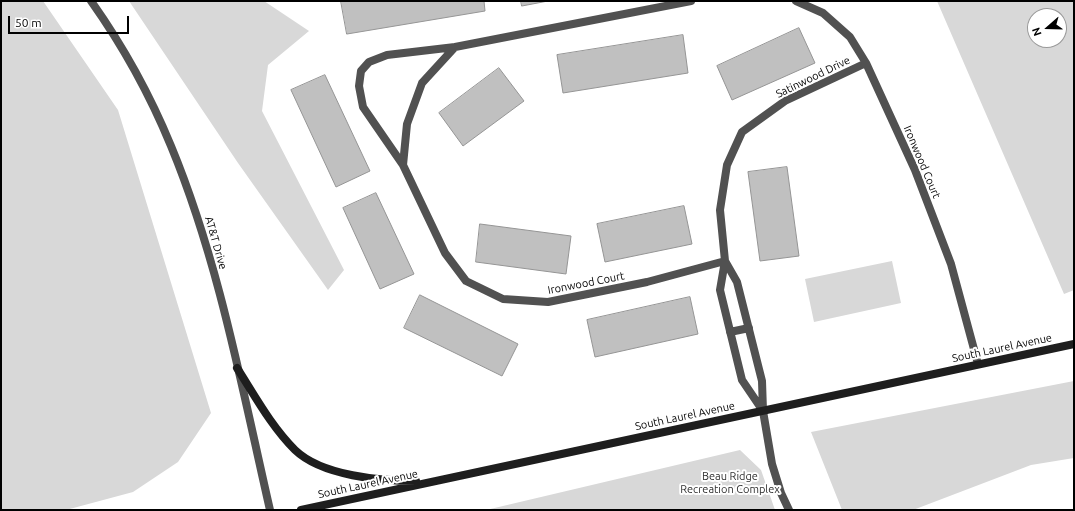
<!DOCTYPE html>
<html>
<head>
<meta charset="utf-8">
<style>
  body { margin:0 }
  #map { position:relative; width:1075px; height:511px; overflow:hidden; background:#fff; font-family:Ubuntu,sans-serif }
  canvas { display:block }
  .frame { position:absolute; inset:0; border:2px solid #000; pointer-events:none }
  .north { position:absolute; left:1027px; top:8px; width:40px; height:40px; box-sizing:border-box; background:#fff; border:1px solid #999; border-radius:50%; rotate:250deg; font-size:11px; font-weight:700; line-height:16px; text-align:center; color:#000 }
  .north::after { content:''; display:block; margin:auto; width:14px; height:18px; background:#000; clip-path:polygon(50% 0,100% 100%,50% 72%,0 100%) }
  .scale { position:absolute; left:8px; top:16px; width:121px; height:18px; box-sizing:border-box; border:2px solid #000; border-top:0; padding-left:5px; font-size:12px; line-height:14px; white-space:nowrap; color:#000; -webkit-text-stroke:3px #fff; paint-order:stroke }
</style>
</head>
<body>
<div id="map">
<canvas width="1075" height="511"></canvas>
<div class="frame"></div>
<div class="north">N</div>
<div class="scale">50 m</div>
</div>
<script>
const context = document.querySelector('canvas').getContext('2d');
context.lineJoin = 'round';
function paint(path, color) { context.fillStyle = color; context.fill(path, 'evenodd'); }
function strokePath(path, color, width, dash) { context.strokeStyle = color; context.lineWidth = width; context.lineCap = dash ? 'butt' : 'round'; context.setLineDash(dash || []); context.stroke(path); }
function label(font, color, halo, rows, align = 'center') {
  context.font = font + ' Ubuntu,sans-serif'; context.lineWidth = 4; context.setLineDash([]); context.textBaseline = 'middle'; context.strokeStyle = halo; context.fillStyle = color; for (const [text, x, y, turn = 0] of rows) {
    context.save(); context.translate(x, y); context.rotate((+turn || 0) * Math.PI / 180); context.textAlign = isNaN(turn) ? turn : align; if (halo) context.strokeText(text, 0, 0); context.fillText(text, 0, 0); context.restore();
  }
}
paint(new Path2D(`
  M1,1H43L118,110L211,413L178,462L133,492L66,510H1Z
  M129,1H264L309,31L268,65L262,111L344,270L328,290L238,163Z
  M937,1H1074V290L1064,294ZM1035,16H1059V40H1035Z
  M892,261L901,303L814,322L805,279Z
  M1074,381V458L1031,465L913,510H842L811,432Z
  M740,450L761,470L775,510H486Z`), '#d8d8d8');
const building = new Path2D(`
  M341,1H484L485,11L347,34Z
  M521,1H548L522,6Z
  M799,28L815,63L732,100L717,66Z
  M683,35L688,73L563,93L557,55Z
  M499,68L524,101L463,146L439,113Z
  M325,75L370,171L336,187L291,90Z
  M787,167L799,256L760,261L748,172Z
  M376,193L414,274L380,289L343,208Z
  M684,206L692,244L605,262L597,224Z
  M480,224L571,236L566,274L476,262Z
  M420,295L518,344L502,376L404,328Z
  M690,297L698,334L595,357L587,320Z`);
paint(building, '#c0c0c0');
strokePath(building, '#959595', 1);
strokePath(new Path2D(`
  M91,1C123,46 150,95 171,146C219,262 242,388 270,510
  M691,1L455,47L422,83L407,124L403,165L445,253L466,281L503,299L548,302L647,282L725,261L720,210L727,165L742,132L785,101L866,63
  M796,1L823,13L850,37L866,63L915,170L951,264L978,364
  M403,165L363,107L359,86L361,71L369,62L387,55L455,47
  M730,332L749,328
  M763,411L742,380L720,290L725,261L737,282L762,381L763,411L772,464L781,493L789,510`), '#515151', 8);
strokePath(new Path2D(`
  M237,368C255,396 271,426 295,450C322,476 381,481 416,481
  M301,510L1074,344`), '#1e1e1e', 8);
label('11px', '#000', '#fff', [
  ["Satinwood Drive",813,77,-26],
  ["Ironwood Court",922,162,67],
  ["AT&T Drive",216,243,74],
  ["Ironwood Court",586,283,-11],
  ["South Laurel Avenue",1002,348,-12],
  ["South Laurel Avenue",685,416,-12],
  ["South Laurel Avenue",368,484,-12]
]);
label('11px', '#2f2f2f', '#fff', [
  ["Beau Ridge",730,476],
  ["Recreation Complex",730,489]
]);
</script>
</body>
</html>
